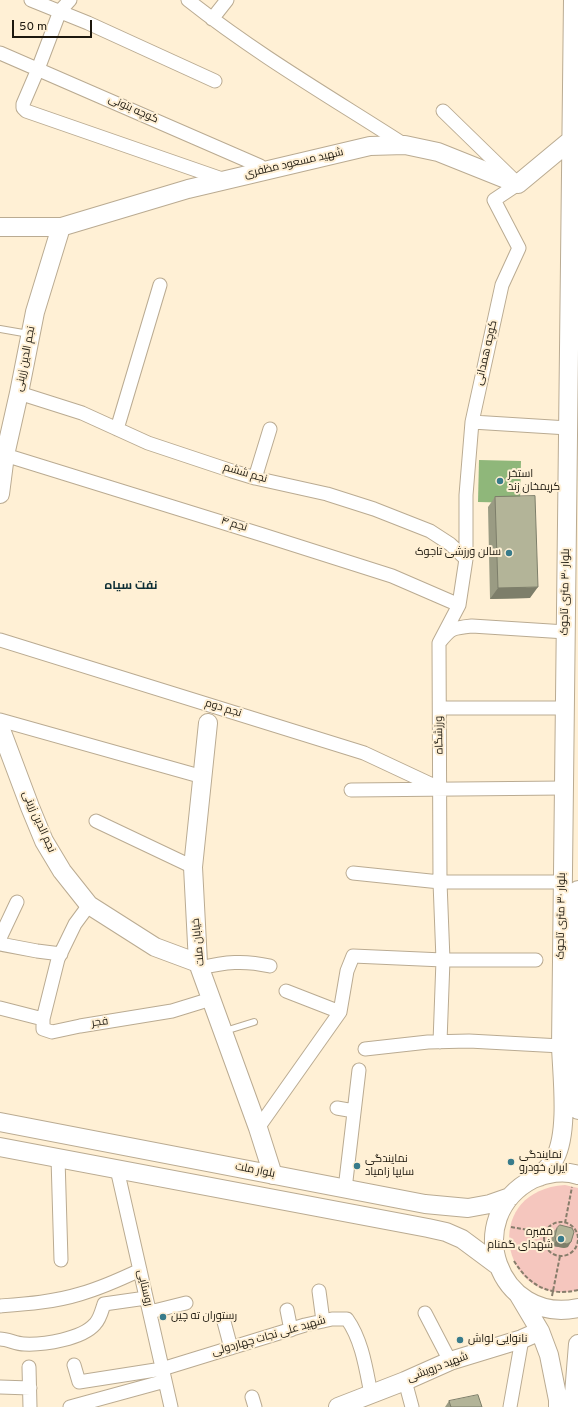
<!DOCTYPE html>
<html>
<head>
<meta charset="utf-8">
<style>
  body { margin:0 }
  #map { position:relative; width:578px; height:1407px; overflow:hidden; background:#fff0d5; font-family:Overpass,sans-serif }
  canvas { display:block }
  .scale { position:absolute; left:12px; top:20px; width:80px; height:18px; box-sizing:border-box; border:2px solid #1c170d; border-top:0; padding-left:5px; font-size:12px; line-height:14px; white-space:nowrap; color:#1c170d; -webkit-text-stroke:3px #fff0d5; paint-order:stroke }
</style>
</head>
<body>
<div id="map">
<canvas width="578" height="1407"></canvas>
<div class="scale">50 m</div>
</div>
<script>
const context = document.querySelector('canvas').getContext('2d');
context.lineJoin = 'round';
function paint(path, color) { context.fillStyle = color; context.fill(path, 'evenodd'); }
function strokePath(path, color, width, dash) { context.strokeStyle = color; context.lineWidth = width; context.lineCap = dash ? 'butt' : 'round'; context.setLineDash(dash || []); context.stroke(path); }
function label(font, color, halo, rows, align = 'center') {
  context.font = font + ' Overpass,Cairo,sans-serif'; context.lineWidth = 4; context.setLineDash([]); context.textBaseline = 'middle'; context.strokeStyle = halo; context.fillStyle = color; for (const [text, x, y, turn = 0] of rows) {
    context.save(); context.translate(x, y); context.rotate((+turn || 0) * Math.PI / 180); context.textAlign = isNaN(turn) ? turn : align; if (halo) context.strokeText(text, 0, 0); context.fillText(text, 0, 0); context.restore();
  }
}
paint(new Path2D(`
  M565,1185L578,1188V1290C502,1310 477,1191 565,1185Z`), '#f5c6be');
paint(new Path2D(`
  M479,460L521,461L520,503L478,502Z`), '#8fb77a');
const lane = new Path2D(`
  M0,329L29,334
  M225,1031L254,1022`);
const street = new Path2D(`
  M31,0L88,23L215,81
  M70,0L60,11L38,69L23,104V108L26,111L225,180
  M188,0C256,54 332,98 405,145
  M212,19L227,0
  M0,53L260,166L264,171
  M19,393L82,413L148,443L232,471L255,478L327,494L374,509L430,531L450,544L466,559
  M472,422L568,428
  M117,429L160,285
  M5,455L263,535L392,576L459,605
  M255,478L270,429
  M0,640L364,753L441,789
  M439,643L459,605L466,559V495L472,422L502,285L519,248L494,200L518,184L443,111
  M440,708H565
  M0,720L203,777
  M351,790L564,788
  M96,821L193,867
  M353,873L440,882H563
  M89,905L75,924L58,959L43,1019V1029L52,1032L80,1026L172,1011L211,999
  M0,938L17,902
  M0,944L37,951L61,954
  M200,968C225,962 244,960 270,966
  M286,991L340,1012
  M0,1008L43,1019
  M440,1042L443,960L440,882L439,643C451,628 452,628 472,626L566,632
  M365,1049L428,1042L469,1041L561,1046
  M337,1108L354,1111
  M258,1128L340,1012L347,971L353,956L443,960H536
  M58,1158L61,1260
  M117,1169L171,1407
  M345,1189L359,1070
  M319,1291L323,1321
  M0,1306C26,1304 54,1302 80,1294C101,1288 121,1279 140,1270
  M287,1310L291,1330
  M150,1312L186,1303
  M425,1313L450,1361
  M223,1318L231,1348
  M0,1339C8,1339 16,1344 24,1344C44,1345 82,1339 95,1324C100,1319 102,1310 104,1304L146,1298
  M74,1365L79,1382L162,1369L305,1325L332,1319H347C362,1340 366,1369 371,1394
  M29,1367L30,1407
  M405,1381L412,1407
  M0,1387L30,1388
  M252,1397L255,1407
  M70,1407L165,1381
  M510,1407L522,1339`);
const secondary = new Path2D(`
  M0,227H61L188,189L370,146L405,145L438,152L518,184L571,140
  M0,494L5,455L19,393L35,312L61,227
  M208,723L193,867L198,963L258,1128L273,1175
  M0,727L30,807L44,841L62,871L89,905L155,947L198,963
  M578,890L576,1046L578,1110
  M0,1122L425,1204L468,1208L490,1204L510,1197
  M0,1147L428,1228L446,1232L462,1239L497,1265
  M578,1175C564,1170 546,1173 533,1179C460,1217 498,1325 578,1308
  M539,1177C544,1171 552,1164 555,1158C569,1131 562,1076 561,1046L573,0
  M518,1294L540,1331L549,1355L558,1400V1407
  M338,1407L405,1381L450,1361L522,1339L540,1331
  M573,1407L578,1344`);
strokePath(lane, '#baab92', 8);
strokePath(street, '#baab92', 15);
strokePath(secondary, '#baab92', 20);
strokePath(new Path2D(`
  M544 1239a17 17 0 1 1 34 0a17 17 0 1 1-34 0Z
  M565,1223L572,1187
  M511,1227L545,1233
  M514,1261C529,1285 549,1297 578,1290
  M552,1296L560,1256`), '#877d6b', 2, [4, 2]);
strokePath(lane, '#fff', 6);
strokePath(street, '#fff', 13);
strokePath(secondary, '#fff', 18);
paint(new Path2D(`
  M495,497L530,598L490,599L488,507Z
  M557,1228L568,1247L564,1248L553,1246L551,1241L553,1232Z
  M449,1401L482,1407H445Z`), '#9a9b83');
paint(new Path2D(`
  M538,587L530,598L490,599L498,588Z
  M556,1241L571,1242L568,1247L564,1248L553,1246Z`), '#7d7e6a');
const building = new Path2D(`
  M535,496L538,587L498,588L495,497Z
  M560,1225L572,1228L574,1232L571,1242L567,1244L556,1241L555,1236L557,1228Z
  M478,1395L482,1407H451L449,1401Z`);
paint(building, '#b3b498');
strokePath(building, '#7d7e6a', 1);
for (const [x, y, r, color] of [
  [500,481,4,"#387b8b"],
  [509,553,4,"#387b8b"],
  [511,1162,4,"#387b8b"],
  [357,1166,4,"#387b8b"],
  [561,1239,4,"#387b8b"],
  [163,1317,4,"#387b8b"],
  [460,1340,4,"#387b8b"]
]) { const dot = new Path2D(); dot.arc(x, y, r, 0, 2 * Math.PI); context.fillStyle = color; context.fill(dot); strokePath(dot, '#fff0d5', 1.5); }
label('11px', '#1c170d', '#fff0d5', [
  ["کوچه بتونی",133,110,24],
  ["شهید مسعود مظفری",294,164,-13],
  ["کوچه همدانی",487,353,-77],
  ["نجم الدین زرینی",26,359,-79],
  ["نجم ششم",245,474,16],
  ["نجم ۴",234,525,17],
  ["بلوار ۳۰ متری تاجوک",566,592,-89],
  ["نجم دوم",223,709,17],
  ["ورزشگاه",440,735,-91],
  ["نجم الدین زرینی",38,822,66],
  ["بلوار ۳۰ متری تاجوک",562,916,-89],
  ["خیابان ملت",199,942,-96],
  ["فجر",100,1023,-8],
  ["بلوار ملت",255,1171,11],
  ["روستایی",144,1288,77],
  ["شهید علی نجات چهاردولی",269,1337,-16],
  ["شهید درویشی",438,1368,-21]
]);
label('11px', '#1c170d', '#fff0d5', [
  ["استخر",508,475],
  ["کریمخان زند",508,488],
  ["سالن ورزشی تاجوک",501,553,"right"],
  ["نمایندگی",519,1156],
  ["ایران خودرو",519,1169],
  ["نمایندگی",365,1160],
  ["سایپا زامیاد",365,1173],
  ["مقبره",553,1233,"right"],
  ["شهدای گمنام",553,1246,"right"],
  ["رستوران ته چین",171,1317],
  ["نانوایی لواش",468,1340]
], 'left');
label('bold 12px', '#0d2e35', '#fff0d5', [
  ["نفت سیاه",131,587]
]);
</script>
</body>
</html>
